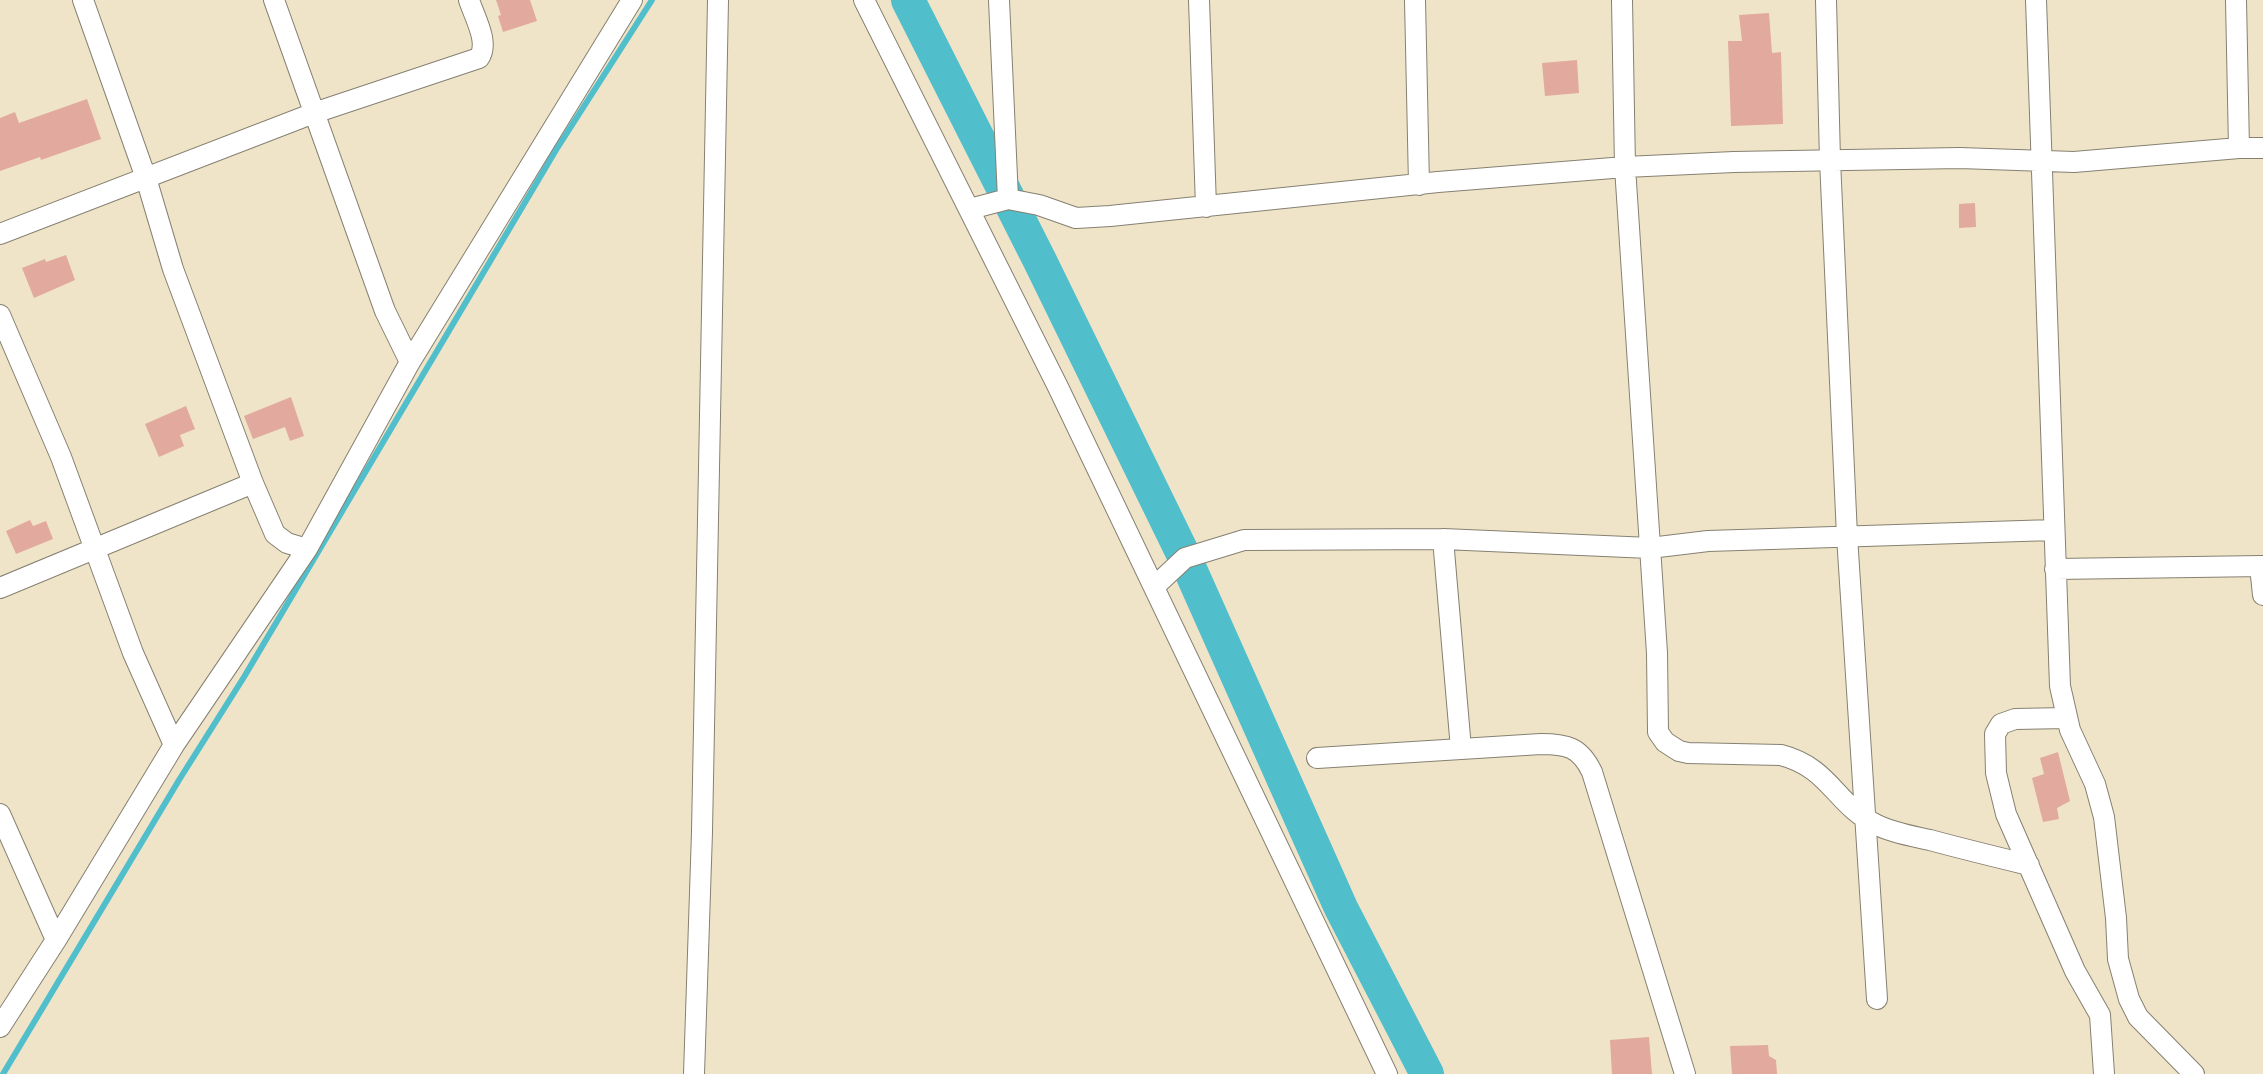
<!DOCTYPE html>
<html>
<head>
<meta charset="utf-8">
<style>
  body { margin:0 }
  canvas { display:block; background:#efe4c8 }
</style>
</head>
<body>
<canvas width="2263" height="1074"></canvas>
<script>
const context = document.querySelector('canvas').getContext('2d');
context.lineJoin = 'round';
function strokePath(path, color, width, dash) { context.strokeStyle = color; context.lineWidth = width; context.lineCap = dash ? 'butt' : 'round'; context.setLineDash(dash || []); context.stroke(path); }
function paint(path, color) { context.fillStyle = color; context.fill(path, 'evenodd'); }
strokePath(new Path2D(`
  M3,1074L179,780L244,677L556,150L652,0`), '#51becc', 6);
strokePath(new Path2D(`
  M908,0L1040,261L1185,558L1341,908L1427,1074`), '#51becc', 34);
paint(new Path2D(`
  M496,0H530L537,21L503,32L498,16L501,15Z
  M1769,13L1772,53L1781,52L1783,124L1731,126L1728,41H1742L1739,15Z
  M1577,60L1579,93L1545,96L1542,63Z
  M87,99L101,139L41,160L40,157L0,171V118L15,112L19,123Z
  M1975,203L1976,227L1959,228V204Z
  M66,255L75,280L34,298L22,268L45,259L46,262Z
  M291,397L304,436L290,441L285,427L253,439L244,416Z
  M186,406L195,429L180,435L184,446L159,457L145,424Z
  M30,520L33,526L46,521L53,539L16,554L6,531Z
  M2058,752L2070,801L2057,808L2059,819L2043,822L2032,778L2044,774L2040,758Z
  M1649,1037L1652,1074H1612L1610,1040Z
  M1768,1045L1769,1056L1776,1060L1777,1074H1732L1730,1046Z`), '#e2a99f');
const street = new Path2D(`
  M83,0L146,178L173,269L253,483L275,534L287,543L307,549
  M274,0L385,311L410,362
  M864,0L1058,387L1387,1074
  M999,0L1008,199
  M1199,0L1206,207
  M1415,0L1419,185
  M1622,0L1625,167L1657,653L1658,732L1665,742L1679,751L1688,753L1781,755C1831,768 1835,805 1877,825C1893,833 1912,836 1930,840C1963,849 1996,857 2029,865
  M1826,0L1830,160L1847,536L1877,999
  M2036,0L2060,686L2070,730L2095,784L2104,817L2116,918L2118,959L2129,999L2138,1017L2194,1074
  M2236,0L2239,148
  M970,209L1008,199L1039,205L1076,218L1110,216L1438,182L1625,167L1734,162L1960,158L2074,162L2239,148H2263
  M0,234L314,113L479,58C490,43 474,16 469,0
  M0,315L61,457L133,653L174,745
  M1443,539L1461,749
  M2260,566L2263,595
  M2055,569L2263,566
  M1154,587L1185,558L1244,540L1443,539L1650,548L1708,541L2053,530
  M0,588L253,483
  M2066,718L2015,719L2001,724L1995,734L1996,773L2006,814L2075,971L2100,1015L2104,1074
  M1317,758L1541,744C1567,744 1580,747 1592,772L1685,1074
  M0,814L56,940
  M0,1027L56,940L174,745L307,549L410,362L632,0
  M694,1074L702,832L718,0`);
strokePath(street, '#868072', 22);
strokePath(street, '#fff', 20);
</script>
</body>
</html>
